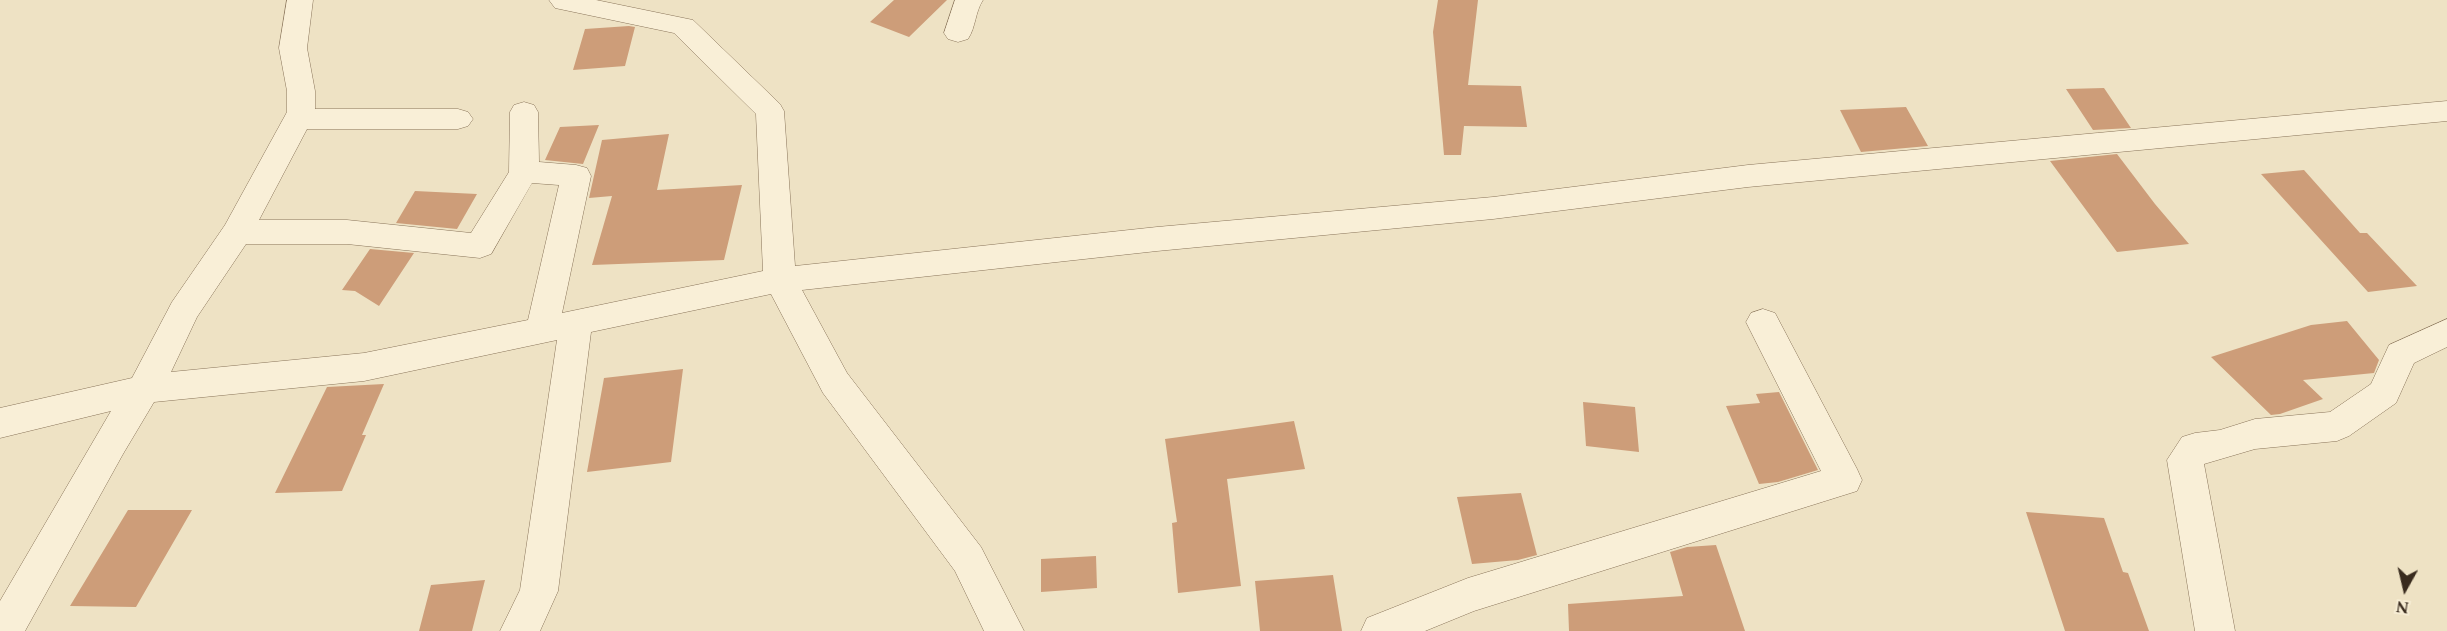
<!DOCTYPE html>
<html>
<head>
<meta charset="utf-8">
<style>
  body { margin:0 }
  #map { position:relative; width:2447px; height:631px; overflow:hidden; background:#eee2c4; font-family:Spectral,serif }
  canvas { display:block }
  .north { position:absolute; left:2375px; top:559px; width:60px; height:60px; -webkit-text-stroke:4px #f6ecd3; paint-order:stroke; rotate:188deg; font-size:16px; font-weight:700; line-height:24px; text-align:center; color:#392b1e }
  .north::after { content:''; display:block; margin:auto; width:21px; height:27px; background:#392b1e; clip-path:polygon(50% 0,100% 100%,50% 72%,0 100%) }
</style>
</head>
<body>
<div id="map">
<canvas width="2447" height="631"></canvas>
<div class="north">N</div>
</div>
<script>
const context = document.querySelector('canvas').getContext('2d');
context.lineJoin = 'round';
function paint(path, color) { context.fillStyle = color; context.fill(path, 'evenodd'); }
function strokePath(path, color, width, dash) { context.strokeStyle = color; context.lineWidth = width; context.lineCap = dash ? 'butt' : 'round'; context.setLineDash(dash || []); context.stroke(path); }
paint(new Path2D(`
  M894,0H947L909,37L870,22Z
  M1438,0H1478L1468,85L1521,86L1527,127L1464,126L1461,155H1444L1433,32Z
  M629,26L635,27L625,66L573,70L585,29Z
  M2104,88L2131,128L2093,130L2066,89Z
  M1906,107L1928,146L1861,152L1840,110Z
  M599,125L583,164L545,160L560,127Z
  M669,134L657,190L742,185L724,260L592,265L612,196L589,198L602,140Z
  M2117,154L2155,204L2189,244L2117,252L2050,161Z
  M2304,170L2360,233H2367L2417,286L2368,292L2261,174Z
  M415,191L477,194L457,229L396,223Z
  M370,249L414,253L379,306L355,291L342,290Z
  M2347,321L2379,360L2374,373L2303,380L2323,399L2280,414L2271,415L2211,357L2311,325Z
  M683,369L671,462L587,472L604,378Z
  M384,384L362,435H366L342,491L275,493L327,387Z
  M1779,392L1818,470L1778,482L1759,484L1726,406L1760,403L1756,394Z
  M1583,402L1635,407L1639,452L1586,446Z
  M1294,421L1305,469L1227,479L1241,586L1178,593L1172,523L1177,522L1165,439Z
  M1521,493L1537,555L1518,560L1472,564L1457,497Z
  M128,510H192L136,607L70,606Z
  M2026,512L2104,518L2123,572L2128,573L2149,631H2065Z
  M1716,545L1745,631H1569L1568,604L1683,596L1670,552L1687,547Z
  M1096,556L1097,588L1041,592V559Z
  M1333,575L1342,631H1260L1255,581Z
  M485,580L472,631H419L431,585Z`), '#cd9d79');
const minor = new Path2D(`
  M287,0H313L307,48L315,91V109H458L468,112L473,119L468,126L458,129H307L259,220H347L471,233L509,172L510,112L514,105L524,102L534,105L538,112L539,162L576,165L587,168L591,176L562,313L763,271L756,114L674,33L555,8L549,0H596L693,20L780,104L784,111L795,266L1157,227L1493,197L1748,165L2447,101V121L1748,187L1493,219L1157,251L802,290L847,373L981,547L1024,631H984L955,571L823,393L771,294L591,332L558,591L540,631H500L520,590L557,340L364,381L154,402L123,454L25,631H0V601L111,411L0,438V408L132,378L172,302L225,225L287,112V91L279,48ZM532,183L559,185L528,320L364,353L171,372L197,317L246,244H347L480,258L491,254Z
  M955,0H983C975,12 976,27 968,39L958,42L948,39L944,33Z
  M1763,309L1775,313L1857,469L1862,480L1857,491L1474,611L1425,631H1361L1367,618L1468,578L1821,471L1746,322L1751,313Z
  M2447,319V347L2414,363L2396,403L2349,436L2337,441L2255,449L2204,464L2235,631H2195L2167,460L2182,437L2195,433L2220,430L2255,419L2330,412L2371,384L2389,345Z`);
strokePath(minor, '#89745a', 1);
paint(minor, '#f9efd7');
</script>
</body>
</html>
